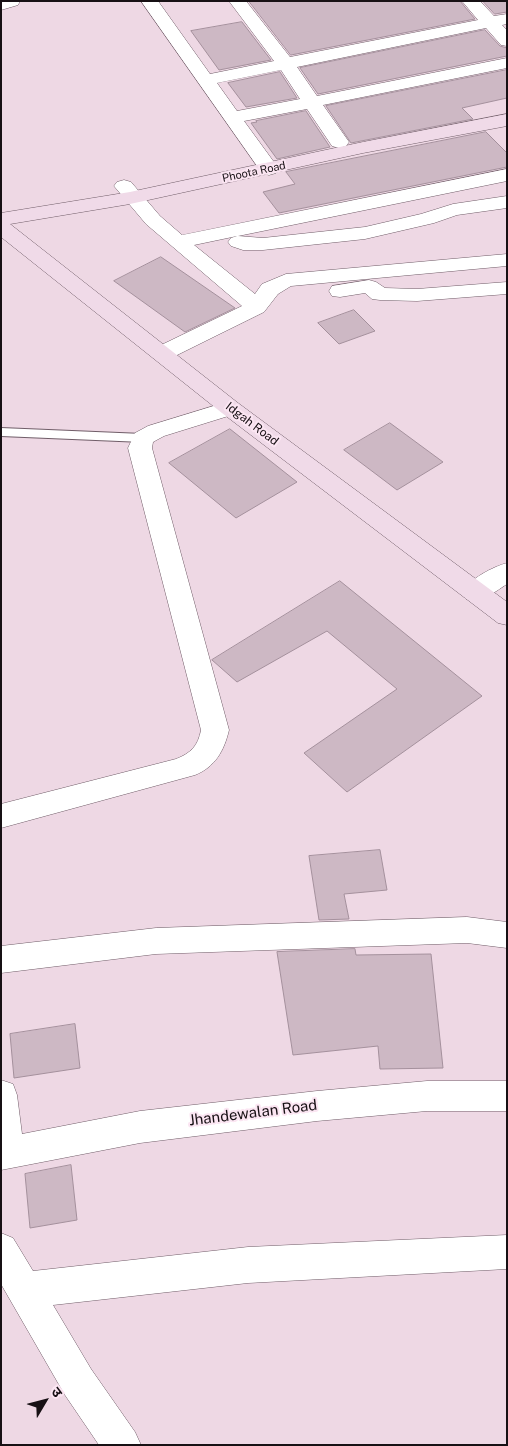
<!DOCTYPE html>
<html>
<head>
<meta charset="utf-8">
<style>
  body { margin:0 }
  #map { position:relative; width:508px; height:1446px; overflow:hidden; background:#eed8e4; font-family:"Public Sans","Noto Sans Devanagari",sans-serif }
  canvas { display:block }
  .frame { position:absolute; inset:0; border:2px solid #171014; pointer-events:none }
  .north { position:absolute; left:20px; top:1376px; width:50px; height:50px; -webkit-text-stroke:4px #fbe5f2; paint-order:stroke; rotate:53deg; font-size:14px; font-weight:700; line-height:20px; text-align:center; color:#171014 }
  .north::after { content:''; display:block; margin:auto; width:18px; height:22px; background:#171014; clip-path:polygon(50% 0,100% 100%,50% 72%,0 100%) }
</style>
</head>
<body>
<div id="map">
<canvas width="508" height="1446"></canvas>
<div class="frame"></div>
<div class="north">उ</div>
</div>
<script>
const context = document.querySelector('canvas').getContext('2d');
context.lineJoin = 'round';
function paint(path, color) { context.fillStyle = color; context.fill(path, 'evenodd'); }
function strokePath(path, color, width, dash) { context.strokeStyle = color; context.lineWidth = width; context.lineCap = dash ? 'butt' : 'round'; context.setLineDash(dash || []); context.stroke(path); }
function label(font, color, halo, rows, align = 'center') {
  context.font = font + ' "Public Sans",sans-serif'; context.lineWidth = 4; context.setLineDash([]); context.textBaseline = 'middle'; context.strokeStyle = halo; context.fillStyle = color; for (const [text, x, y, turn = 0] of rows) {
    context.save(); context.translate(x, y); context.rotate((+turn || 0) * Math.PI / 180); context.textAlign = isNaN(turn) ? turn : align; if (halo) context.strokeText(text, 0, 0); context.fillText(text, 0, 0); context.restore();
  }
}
const building = new Path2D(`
  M249,1H460L475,19L291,55Z
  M483,1H507V12L495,14Z
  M242,22L271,60L219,70L191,31Z
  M485,30L500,46L507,48V56L318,94L300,68Z
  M507,70V98L462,108L473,119L351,143L326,106Z
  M280,72L297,98L246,107L228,83Z
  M306,111L330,147L277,159L251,123L257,122L256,121Z
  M486,132L507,153V167L279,213L263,192L295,184L286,172Z
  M161,257L235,308L185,332L114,281Z
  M354,310L375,331L339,344L318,323Z
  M390,423L443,462L397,490L344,450Z
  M230,429L297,482L236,518L169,463Z
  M340,581L482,696L347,792L304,753L397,689L327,631L237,682L212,660Z
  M380,850L387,890L344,894L349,919L319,920L309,856Z
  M355,949L356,955L431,954L443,1068L380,1069L378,1046L293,1055L277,952Z
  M75,1024L80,1068L14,1078L10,1034Z
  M71,1165L77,1220L30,1228L25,1174Z`);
paint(building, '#cdb8c4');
strokePath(building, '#a4909c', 1);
const lane = new Path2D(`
  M1,428L143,434L149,438L143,442L1,436Z`);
const street = new Path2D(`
  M1,1H20L18,5L1,10Z
  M141,1H158L210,74L274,61L229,1H246L290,57L478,20L462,1H480L494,16L507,14V24L502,25L507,30V46L501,45L486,28L297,67L317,96L507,58V68L323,105L349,142L346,146L339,148L332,146L307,109L244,121L279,169L276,173L269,175L262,173ZM281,70L300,99L237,111L217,83Z
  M507,169V181L238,236L263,238L365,227L421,214L453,204L507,196V208L457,215L434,223L365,239L263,250H243L231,246L228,242L231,238L237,236L194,245L255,294L262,284L286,274L507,254V266L291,286L278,294L264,312L171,358L163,360L155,358L152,353L155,348L242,306L146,224L114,186L117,182L124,180L131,182L160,216L182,235Z
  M369,280L376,282L385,288L417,289L507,282V294L417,301L380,300L372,299L365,293L340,297L332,296L329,291L332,286Z
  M230,401L238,403L241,408L238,413L164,436L153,442L152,448L229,730C224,751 215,767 195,775L1,828V804L176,759C191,753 198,746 201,730L128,448L135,433L148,426Z
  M507,563V584C493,593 482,603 466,599L462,592C470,579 492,567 507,563Z
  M467,917L507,922V948L467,943L156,954L1,973V946L156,928Z
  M1,1080L13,1084L17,1095L22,1134L140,1111L317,1091L427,1081H507V1111H427L317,1121L140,1143L1,1170Z
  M1,1233L13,1238L33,1271L248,1247L507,1235V1269L248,1283L53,1305L91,1369L135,1432L141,1445H99L65,1395L1,1284Z`);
const secondary = new Path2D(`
  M507,114V126L363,153L130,204L10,224L238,403L507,602V625L498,623L222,413L1,237V213L130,192L363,142Z`);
strokePath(lane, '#705d68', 2);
strokePath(street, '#705d68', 1);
strokePath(secondary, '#705d68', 1);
paint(lane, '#fff');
paint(street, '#fff');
paint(secondary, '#f0dae8');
label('11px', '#171014', '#fbe5f2', [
  ["Phoota Road",254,172,-12]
]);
label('12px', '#171014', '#fbe5f2', [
  ["Idgah Road",252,424,37]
]);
label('15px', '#171014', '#fbe5f2', [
  ["Jhandewalan Road",253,1113,-7]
]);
</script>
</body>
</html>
